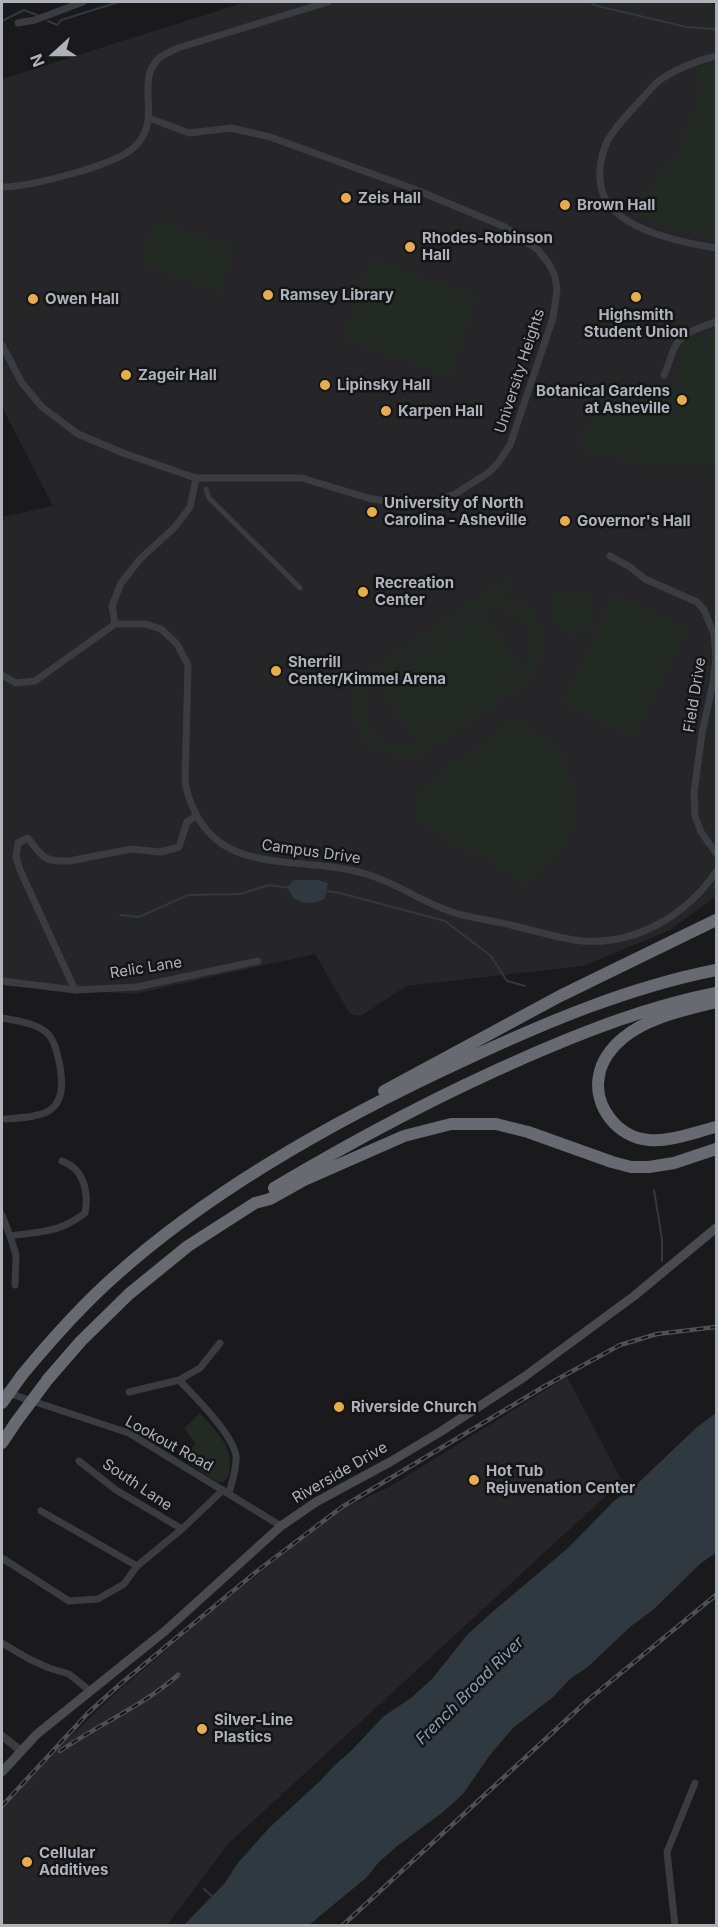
<!DOCTYPE html>
<html>
<head>
<meta charset="utf-8">
<style>
  body { margin:0 }
  #map { position:relative; width:718px; height:1927px; overflow:hidden; background:#1a1a1c; font-family:Inter,sans-serif }
  canvas { display:block }
  .frame { position:absolute; inset:0; border:3px solid #adb2bb; pointer-events:none }
  .north { position:absolute; left:24px; top:24px; width:60px; height:60px; -webkit-text-stroke:4px #151517; paint-order:stroke; rotate:249deg; font-size:16px; font-weight:700; line-height:24px; text-align:center; color:#adb2bb }
  .north::after { content:''; display:block; margin:auto; width:21px; height:27px; background:#adb2bb; clip-path:polygon(50% 0,100% 100%,50% 72%,0 100%) }
</style>
</head>
<body>
<div id="map">
<canvas width="718" height="1927"></canvas>
<div class="frame"></div>
<div class="north">N</div>
</div>
<script>
const context = document.querySelector('canvas').getContext('2d');
context.lineJoin = 'round';
function paint(path, color) { context.fillStyle = color; context.fill(path, 'evenodd'); }
function strokePath(path, color, width, dash) { context.strokeStyle = color; context.lineWidth = width; context.lineCap = dash ? 'butt' : 'round'; context.setLineDash(dash || []); context.stroke(path); }
function label(font, color, halo, rows, align = 'center') {
  context.font = font + ' Inter,sans-serif'; context.lineWidth = 5; context.setLineDash([]); context.textBaseline = 'middle'; context.strokeStyle = halo; context.fillStyle = color; for (const [text, x, y, turn = 0] of rows) {
    context.save(); context.translate(x, y); context.rotate((+turn || 0) * Math.PI / 180); context.textAlign = isNaN(turn) ? turn : align; if (halo) context.strokeText(text, 0, 0); context.fillText(text, 0, 0); context.restore();
  }
}
paint(new Path2D(`
  M246,2H707L716,5V896L670,930L583,966L406,986L361,1016L350,1014L315,954L135,994L2,986V517L53,506L2,407V79Z
  M567,1377L622,1481L228,1844L167,1925H2V1809L33,1772L116,1693L217,1607L340,1510L389,1487Z`), '#262629');
paint(new Path2D(`
  M716,62V239L665,226L632,211L642,195L676,157L698,104L701,84L695,69Z
  M160,221L233,248L220,292L142,264L151,234Z
  M372,259L477,297L449,377L344,339Z
  M716,331V465L639,464L612,456L592,453L583,447L582,428C594,420 608,408 622,404C646,398 652,403 672,384C691,365 664,344 699,333L701,337Z
  M614,380L622,397L596,410L587,392Z
  M509,578L514,586L498,597C504,598 511,599 517,602C550,619 550,660 525,684L413,760L410,756C357,759 333,700 377,667ZM495,607C528,611 543,644 523,671L416,744C371,756 346,705 382,676L474,613Z
  M582,592C598,611 597,621 577,635C559,632 556,628 553,611C552,605 551,602 554,597Z
  M615,595L687,630L634,738L562,702Z
  M484,614L520,667L499,681L501,684L424,737L422,734L490,687L413,738L378,684Z
  M509,719C524,726 541,734 554,745C561,752 565,764 569,774C586,824 563,856 524,884L479,852L462,849L416,817L415,797L454,761L471,756Z
  M200,1413C213,1429 231,1443 230,1465C230,1472 229,1478 223,1482H217L181,1458L196,1444L184,1428Z`), '#222a23');
paint(new Path2D(`
  M294,880H318L328,883L325,898C312,907 290,904 288,886Z
  M716,1413L715,1553L700,1564L654,1609L630,1627L589,1666L570,1679L553,1697L513,1728L490,1755L463,1794L443,1812L396,1847L378,1863L367,1877L309,1925H184L225,1883L237,1864L270,1827L320,1781L336,1764L350,1752L384,1716L411,1698L432,1679L468,1634L489,1615L568,1548L614,1501L635,1486L697,1427Z`), '#303940');
strokePath(new Path2D(`
  M591,2L594,5L686,27L714,29L716,27
  M2,21L24,10L37,15
  M48,21L57,25L61,20L119,2
  M326,891L340,893L445,921L491,956L507,981L525,986
  M120,915L139,917L188,895L240,894L269,885L291,888
  M654,1190L662,1239V1261
  M204,1889L213,1897`), '#303940', 2);
strokePath(new Path2D(`
  M206,489L209,498L300,588`), '#3b3c41', 5);
strokePath(new Path2D(`
  M18,23L35,20L83,2
  M716,56C699,60 677,69 661,79C653,85 646,95 639,102C629,113 617,125 609,138C599,157 595,185 608,203C628,232 684,243 716,248
  M2,187C28,187 114,166 133,148C137,145 142,138 144,134C156,110 138,80 158,59C163,54 172,51 178,48L328,2
  M2,345L22,383L42,407L78,434L123,453L196,478H302L368,498L405,505L431,502L455,494L488,473L498,463L510,445L553,318L557,290L555,276L549,264L537,249L503,226L414,189L270,137L231,128L189,133L149,118
  M664,375C668,367 670,359 673,351C680,332 699,328 716,322
  M196,478L190,507L175,527L140,559L121,583L112,606L115,624H145L161,629L177,644L188,665L185,783C207,883 293,852 366,874C395,882 420,901 449,911C468,918 491,920 511,925C533,930 560,939 582,941C637,945 686,915 716,872
  M610,556L630,567L645,579L697,602L704,610L714,634L716,658L713,683L702,733L694,793L695,816L701,832L716,853
  M2,675L16,683L35,681L115,624
  M2,981L75,990L137,987L258,961
  M75,990L20,870L16,857L18,843L28,838C42,857 44,862 69,861L132,849L160,852L179,847L187,822L196,816
  M2,1018C17,1021 38,1023 49,1035C56,1043 58,1057 60,1066C68,1114 46,1116 6,1119
  M2,1215L10,1236L16,1255L15,1285
  M10,1236C42,1231 59,1233 85,1213C89,1192 84,1169 62,1161
  M179,1380C195,1397 233,1434 236,1456C237,1468 232,1482 229,1493
  M2,1391L129,1433L281,1526
  M129,1392L179,1380L200,1368L220,1343
  M79,1461L116,1490L182,1529
  M41,1511L137,1566
  M2,1558L69,1601L98,1599L124,1584L137,1566L182,1529L223,1490
  M2,1643L29,1659L49,1668L69,1674L90,1691
  M675,1926L667,1852L695,1783`), '#3b3c41', 7);
strokePath(new Path2D(`
  M2,1736L20,1750`), '#3b3c41', 8);
strokePath(new Path2D(`
  M2,1772L37,1734L165,1631L281,1526L316,1502L390,1462L440,1432L524,1377L634,1296L716,1228`), '#494b51', 9);
strokePath(new Path2D(`
  M716,1002C686,1010 648,1017 623,1038C612,1047 601,1061 599,1076C593,1106 618,1138 649,1140C671,1142 695,1132 716,1127
  M384,1091L560,996L716,920
  M274,1188C356,1139 439,1095 526,1057C588,1030 650,1006 716,993
  M22,1375C51,1340 81,1306 115,1276C215,1186 347,1114 469,1058C549,1021 630,987 716,970
  M48,1379L81,1341L129,1294L188,1246L255,1203L270,1199L304,1180L404,1136L451,1124H496L528,1132L612,1162L631,1167H649L674,1163L716,1149
  M2,1443L16,1422`), '#676a71', 12);
const rail = new Path2D(`
  M60,1751C99,1724 143,1706 178,1675
  M2,1806L88,1713L118,1686L256,1572L342,1507L545,1386L620,1345L657,1334L716,1327
  M342,1926L588,1700L716,1595`);
strokePath(rail, '#4e5056', 4.5);
strokePath(rail, '#151517', 2, [7]);
strokePath(new Path2D(`
  M2,1403L22,1375
  M16,1422L48,1379`), '#676a71', 12);
for (const [x, y, r, color] of [
  [346,198,6,"#e8ae46"],
  [565,205,6,"#e8ae46"],
  [410,247,6,"#e8ae46"],
  [268,295,6,"#e8ae46"],
  [636,297,6,"#e8ae46"],
  [33,299,6,"#e8ae46"],
  [126,375,6,"#e8ae46"],
  [325,385,6,"#e8ae46"],
  [682,400,6,"#e8ae46"],
  [386,411,6,"#e8ae46"],
  [372,512,6,"#e8ae46"],
  [565,521,6,"#e8ae46"],
  [363,592,6,"#e8ae46"],
  [276,671,6,"#e8ae46"],
  [339,1407,6,"#e8ae46"],
  [474,1480,6,"#e8ae46"],
  [202,1729,6,"#e8ae46"],
  [27,1862,6,"#e8ae46"]
]) { const dot = new Path2D(); dot.arc(x, y, r, 0, 2 * Math.PI); context.fillStyle = color; context.fill(dot); strokePath(dot, '#151517', 2); }
label('bold 15px', '#adb2bb', '#151517', [
  ["Zeis Hall",358,198],
  ["Brown Hall",577,205],
  ["Rhodes-Robinson",422,238],
  ["Hall",422,255],
  ["Ramsey Library",280,295],
  ["Owen Hall",45,299],
  ["Highsmith",636,315,"center"],
  ["Student Union",636,332,"center"],
  ["Zageir Hall",138,375],
  ["Lipinsky Hall",337,385],
  ["Botanical Gardens",670,391,"right"],
  ["at Asheville",670,408,"right"],
  ["Karpen Hall",398,411],
  ["University of North",384,503],
  ["Carolina - Asheville",384,520],
  ["Governor's Hall",577,521],
  ["Recreation",375,583],
  ["Center",375,600],
  ["Sherrill",288,662],
  ["Center/Kimmel Arena",288,679],
  ["Riverside Church",351,1407],
  ["Hot Tub",486,1471],
  ["Rejuvenation Center",486,1488],
  ["Silver-Line",214,1720],
  ["Plastics",214,1737],
  ["Cellular",39,1853],
  ["Additives",39,1870]
], 'left');
label('15px', '#adb2bb', '#151517', [
  ["University Heights",520,371,-72],
  ["Field Drive",695,695,-81],
  ["Campus Drive",311,852,8],
  ["Relic Lane",146,968,-9],
  ["Lookout Road",169,1444,29],
  ["Riverside Drive",340,1473,-30],
  ["South Lane",137,1485,34]
]);
label('italic 16px', '#879fb3', '#151517', [
  ["French Broad River",470,1691,-45]
]);
</script>
</body>
</html>
